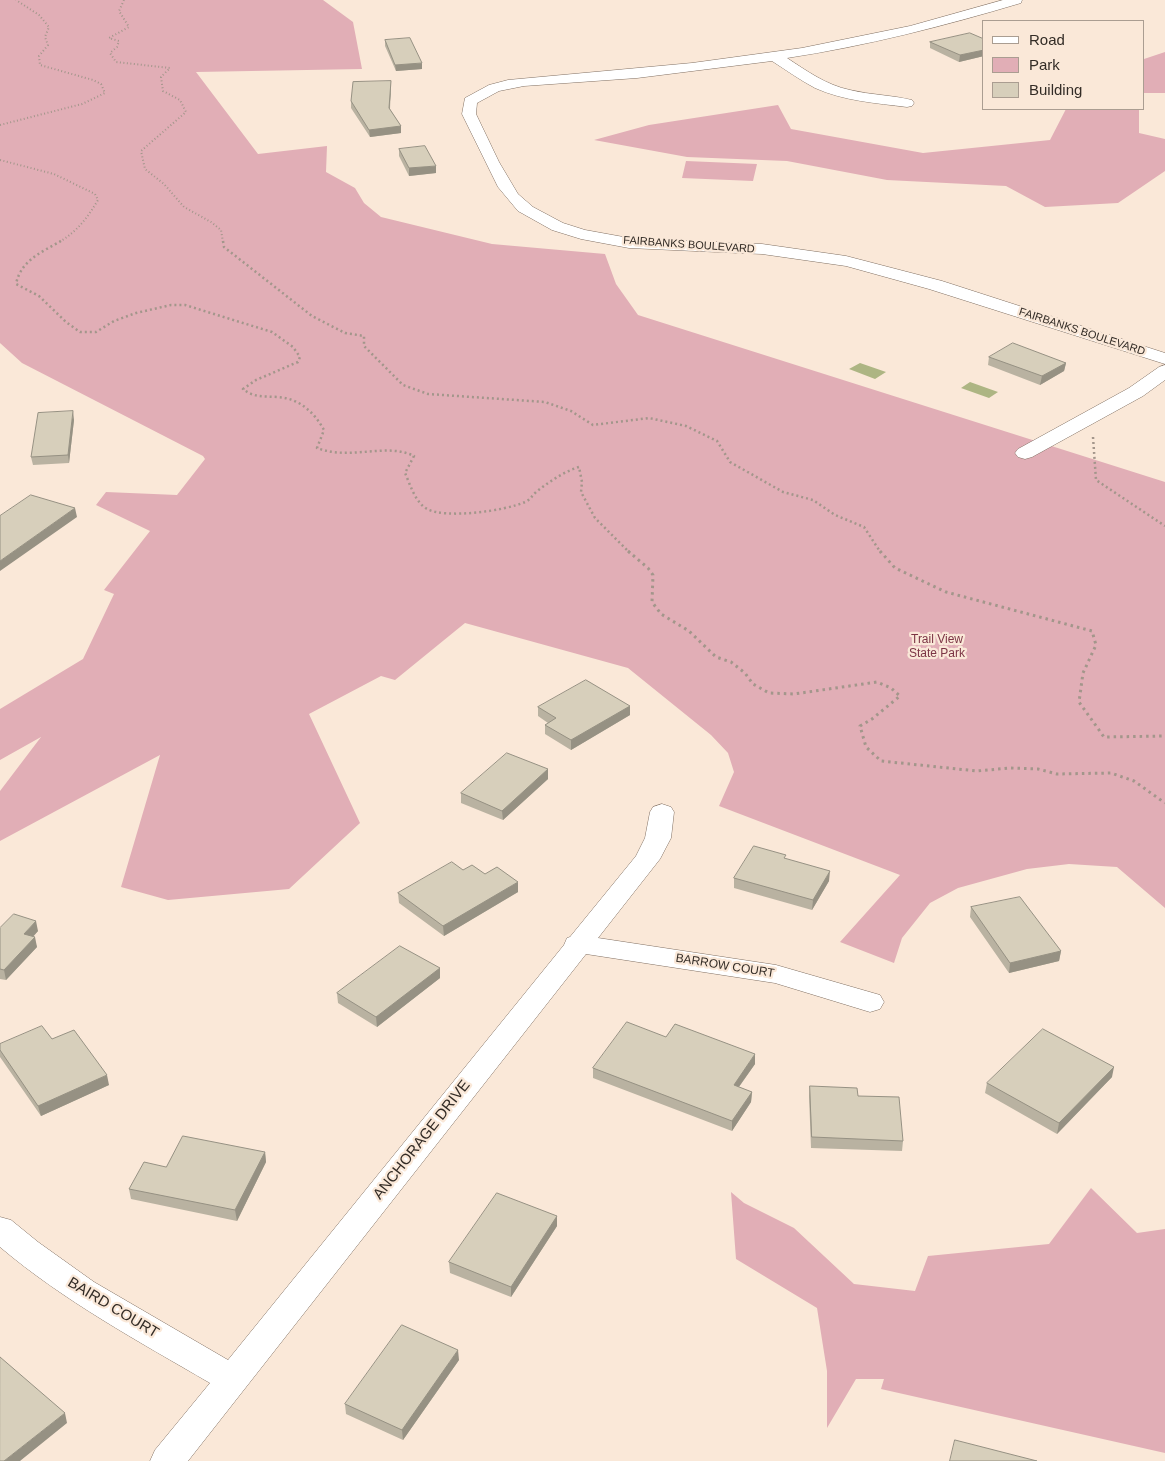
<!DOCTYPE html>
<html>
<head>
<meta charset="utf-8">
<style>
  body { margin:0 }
  #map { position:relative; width:1165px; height:1461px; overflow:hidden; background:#fae8d8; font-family:Arial,sans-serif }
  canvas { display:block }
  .legend { position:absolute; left:982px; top:20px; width:162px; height:90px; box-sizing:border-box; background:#fae8d8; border:1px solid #aa9d91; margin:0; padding:6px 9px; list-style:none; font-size:15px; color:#332c26 }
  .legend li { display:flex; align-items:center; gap:10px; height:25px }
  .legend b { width:25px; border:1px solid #aa9d91 }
</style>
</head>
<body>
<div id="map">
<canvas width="1165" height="1461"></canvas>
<ul class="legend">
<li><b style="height:6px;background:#fff"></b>Road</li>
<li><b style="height:14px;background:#e1aeb6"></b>Park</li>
<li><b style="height:14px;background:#d7cfbb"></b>Building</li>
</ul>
</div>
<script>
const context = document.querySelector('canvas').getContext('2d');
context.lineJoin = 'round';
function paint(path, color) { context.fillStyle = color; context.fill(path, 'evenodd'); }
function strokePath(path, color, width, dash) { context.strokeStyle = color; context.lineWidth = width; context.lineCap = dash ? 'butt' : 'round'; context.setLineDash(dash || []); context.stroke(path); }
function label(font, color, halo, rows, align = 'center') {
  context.font = font + ' Arial,sans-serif'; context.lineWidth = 4.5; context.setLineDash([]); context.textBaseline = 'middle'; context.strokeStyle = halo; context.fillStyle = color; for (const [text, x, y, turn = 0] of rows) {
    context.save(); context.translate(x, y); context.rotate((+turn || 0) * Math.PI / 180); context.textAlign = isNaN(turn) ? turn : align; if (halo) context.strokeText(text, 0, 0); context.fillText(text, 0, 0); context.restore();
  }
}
paint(new Path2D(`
  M0,0H323L353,22L362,69L196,72L258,154L327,146L326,172L355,188L364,203L381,217L492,244L605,254L616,284L638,315L1165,482V908L1117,867L1069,864L1027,869L958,888L930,903L902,938L894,963L840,942L900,875L719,806L734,772L728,753L711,735L628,668L465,623L395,680L381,676L309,714L360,823L289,889L168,900L121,887L160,755L0,841V791L41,737L0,760V709L83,659L114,594L104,590L150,531L96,505L106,492L177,495L205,459L203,456L22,363L0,343Z
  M1165,52V93H1144V59Z
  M778,105L791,129L923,153L1050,140L1066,109H1139V133L1165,139V171L1118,203L1045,207L1006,186L887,180L787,161L687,157L594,140L649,125Z
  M686,161L757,164L753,181L682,178Z
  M1091,1188L1137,1233L1165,1229V1453L881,1389L884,1379H856L827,1428V1371L817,1308L736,1259L731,1192L744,1203L794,1228L854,1284L915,1291L928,1256L1049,1244Z`), '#e1aeb6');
paint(new Path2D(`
  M860,363L886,372L875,379L849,369Z
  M970,382L998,392L989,398L961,388Z`), '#adb583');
const street = new Path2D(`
  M1003,0H1022L1021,3C944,26 866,46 787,58C807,71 826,85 850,90C870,95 892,95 912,100L914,103L912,106L907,107C876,103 844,101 815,88C800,80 786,70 772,61L637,78L524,86L499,91L477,103L476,114L499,162L518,194L533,207L563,223L585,230L629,238L762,244L846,256L942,281L1165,353V364L929,289L846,266L762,254L629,248L581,239L552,230L518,211L498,187L462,114L465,98L489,85L508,80L692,63L802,48L910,26Z
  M1165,365V380L1143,396L1032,457L1025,459L1018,457L1015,453L1018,449L1129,388L1159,367Z
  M662,804L671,807L674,812L671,838L660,859L598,938L776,965L880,995L884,1002L880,1009L870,1012L775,983L586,954L188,1461H150L155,1450L210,1383C138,1341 64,1301 0,1247V1217L11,1220L38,1242L94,1282L228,1360L564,945L567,938L570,937L636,856L645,838L650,812L653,807Z`);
strokePath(street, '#817063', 1);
strokePath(new Path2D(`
  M124,0L119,11L129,27L109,38L119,41L117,47L110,53L116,62L170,68L161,77L163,91L180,100L186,112L141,151L145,169L164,184L184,207L211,222L221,230L223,242
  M0,125L82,104L105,93L101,84L93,80L40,65L39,56L48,45L45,37L49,27L39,15L16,0
  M0,160L54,174L95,194L98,200C88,217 77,232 59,242`), '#a3968b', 2, [1, 2.5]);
strokePath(new Path2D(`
  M61,241C42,252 21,260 16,284L39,296L66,322L80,332H96L114,321L136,313L171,305H185L272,332L293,347L300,357L298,362L256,380L243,389C254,398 264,396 277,397C299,398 314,412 324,430L317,448C352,461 385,442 414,456L405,473C410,484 415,502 427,509C445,519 505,511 525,502C530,500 532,496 536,492C549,482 563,472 579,467L582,482L581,492L595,518L630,553
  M223,241L224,247L312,316L345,333L364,336V346L403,385L428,394L545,402L571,411L593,425L649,418L686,426L717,441L730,462L783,492L813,500L835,515L864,527L881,553
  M1093,437L1096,480L1165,526`), '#a3968b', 2.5, [2, 3]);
strokePath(new Path2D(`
  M628,551L648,568L653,575L652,602L661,614L689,631L716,657L731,662L745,673L753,684L769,693L794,694L877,682L891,688L900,696L872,719L860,726L866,747L881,761L977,771L1010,768L1038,769L1057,774L1111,773L1134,781L1165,803
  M880,551L895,568L946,592L1092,631L1096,645L1083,673L1079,702L1104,737L1165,736`), '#a3968b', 3, [2.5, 4]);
paint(street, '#fff');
paint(new Path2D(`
  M984,39V56L959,62L930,48V42Z
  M385,40L422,69L396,71L385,46Z
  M391,81V88L390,109L401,126V133L370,137L351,108V101Z
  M399,149L436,173L409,176L399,156Z
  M989,357L1066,363L1064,371L1040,385L988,365Z
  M74,420L69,463L33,465L31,457Z
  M630,706V715L571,750L545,734V725L548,723L538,716V707Z
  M548,769V779L503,820L461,803V793Z
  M786,859L829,881L812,910L734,888V878Z
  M463,870L485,874L518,892L444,936L399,903L398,893Z
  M971,907L1061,951L1059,961L1009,973L970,917Z
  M0,928L38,931L33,937L37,947L6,980L0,979Z
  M440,968V978L377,1027L338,1003L337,993Z
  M666,1037L755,1064L739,1087L752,1092L751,1102L732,1131L593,1078V1068Z
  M52,1039L109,1085L41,1116L0,1057V1044Z
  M1112,1077L1057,1134L985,1093L987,1083Z
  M810,1086L858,1096L903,1141L902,1151L811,1148L809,1096Z
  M265,1152L266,1162L237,1221L131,1199L129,1189L166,1167Z
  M557,1216V1226L511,1297L450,1273L449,1262Z
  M459,1360L403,1440L346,1414L345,1404Z`), '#b9b2a1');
paint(new Path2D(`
  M984,50V56L959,62L960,55Z
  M422,63V69L396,71L395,65Z
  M391,81V88L389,115V108Z
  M401,126V133L370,137L369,130Z
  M436,166V173L409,176V168Z
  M1066,363L1064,371L1040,385L1042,376Z
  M73,411L74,420L69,463L68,455Z
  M75,508L77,517L0,571V561Z
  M630,706V715L571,750V740Z
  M548,769V779L503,820L502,811Z
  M830,871L829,881L812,910L813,900Z
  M518,882V892L444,936L443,926Z
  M36,921L38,931L26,944L24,934Z
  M35,937L37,947L6,980L4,970Z
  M1061,951L1059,961L1009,973L1010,963Z
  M440,968V978L377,1027L376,1017Z
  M755,1054V1064L733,1095L734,1085Z
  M1114,1067L1112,1077L1057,1134L1059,1123Z
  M107,1075L109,1085L41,1116L38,1106Z
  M752,1092L751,1102L732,1131V1121Z
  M265,1152L266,1162L237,1221L235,1210Z
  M557,1216V1226L511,1297V1287Z
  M458,1350L459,1360L403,1440L402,1430Z
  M65,1413L67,1423L20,1461H4Z`), '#969183');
const building = new Path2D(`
  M970,33L984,39V50L960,55L930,42Z
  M410,38L422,63L395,65L385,40Z
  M391,81L389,108L401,126L369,130L351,101L353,82Z
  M425,146L436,166L409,168L399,149Z
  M1013,343L1066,363L1042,376L989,357Z
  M73,411L68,455L31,457L38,413Z
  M31,495L75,508L0,561V516Z
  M586,680L630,706L571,740L545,725L556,718L538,707Z
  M507,753L548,769L502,811L461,793Z
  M754,846L786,855L784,858L830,871L813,900L734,878Z
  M452,862L463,870L472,865L485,874L497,867L518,882L443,926L398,893Z
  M1020,897L1061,951L1010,963L971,907Z
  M14,914L36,921L24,934L35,937L4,970L0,969V928Z
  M400,946L440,968L376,1017L337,993Z
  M627,1022L666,1037L675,1024L755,1054L734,1085L752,1092L732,1121L593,1068Z
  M42,1026L52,1039L74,1030L107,1075L38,1106L0,1050V1044Z
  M1043,1029L1114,1067L1059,1123L987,1083Z
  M810,1086L857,1088L858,1096L899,1097L903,1141L812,1137Z
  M183,1136L265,1152L235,1210L129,1189L144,1162L166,1167Z
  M497,1193L557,1216L511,1287L449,1262Z
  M402,1325L458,1350L402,1430L345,1404Z
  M0,1357L65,1413L4,1461H0Z
  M955,1440L1037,1461H950Z`);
paint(building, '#d7cfbb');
strokePath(building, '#969183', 1);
label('11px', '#332c26', '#fae8d8', [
  ["FAIRBANKS BOULEVARD",689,245,4],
  ["FAIRBANKS BOULEVARD",1082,332,18]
]);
label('12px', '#7c3545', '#fae8d8', [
  ["Trail View",937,640],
  ["State Park",937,654]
]);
label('12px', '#332c26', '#fae8d8', [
  ["BARROW COURT",725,966,9]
]);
label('15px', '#332c26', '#fae8d8', [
  ["ANCHORAGE DRIVE",422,1140,-52],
  ["BAIRD COURT",113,1308,31]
]);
</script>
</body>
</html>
